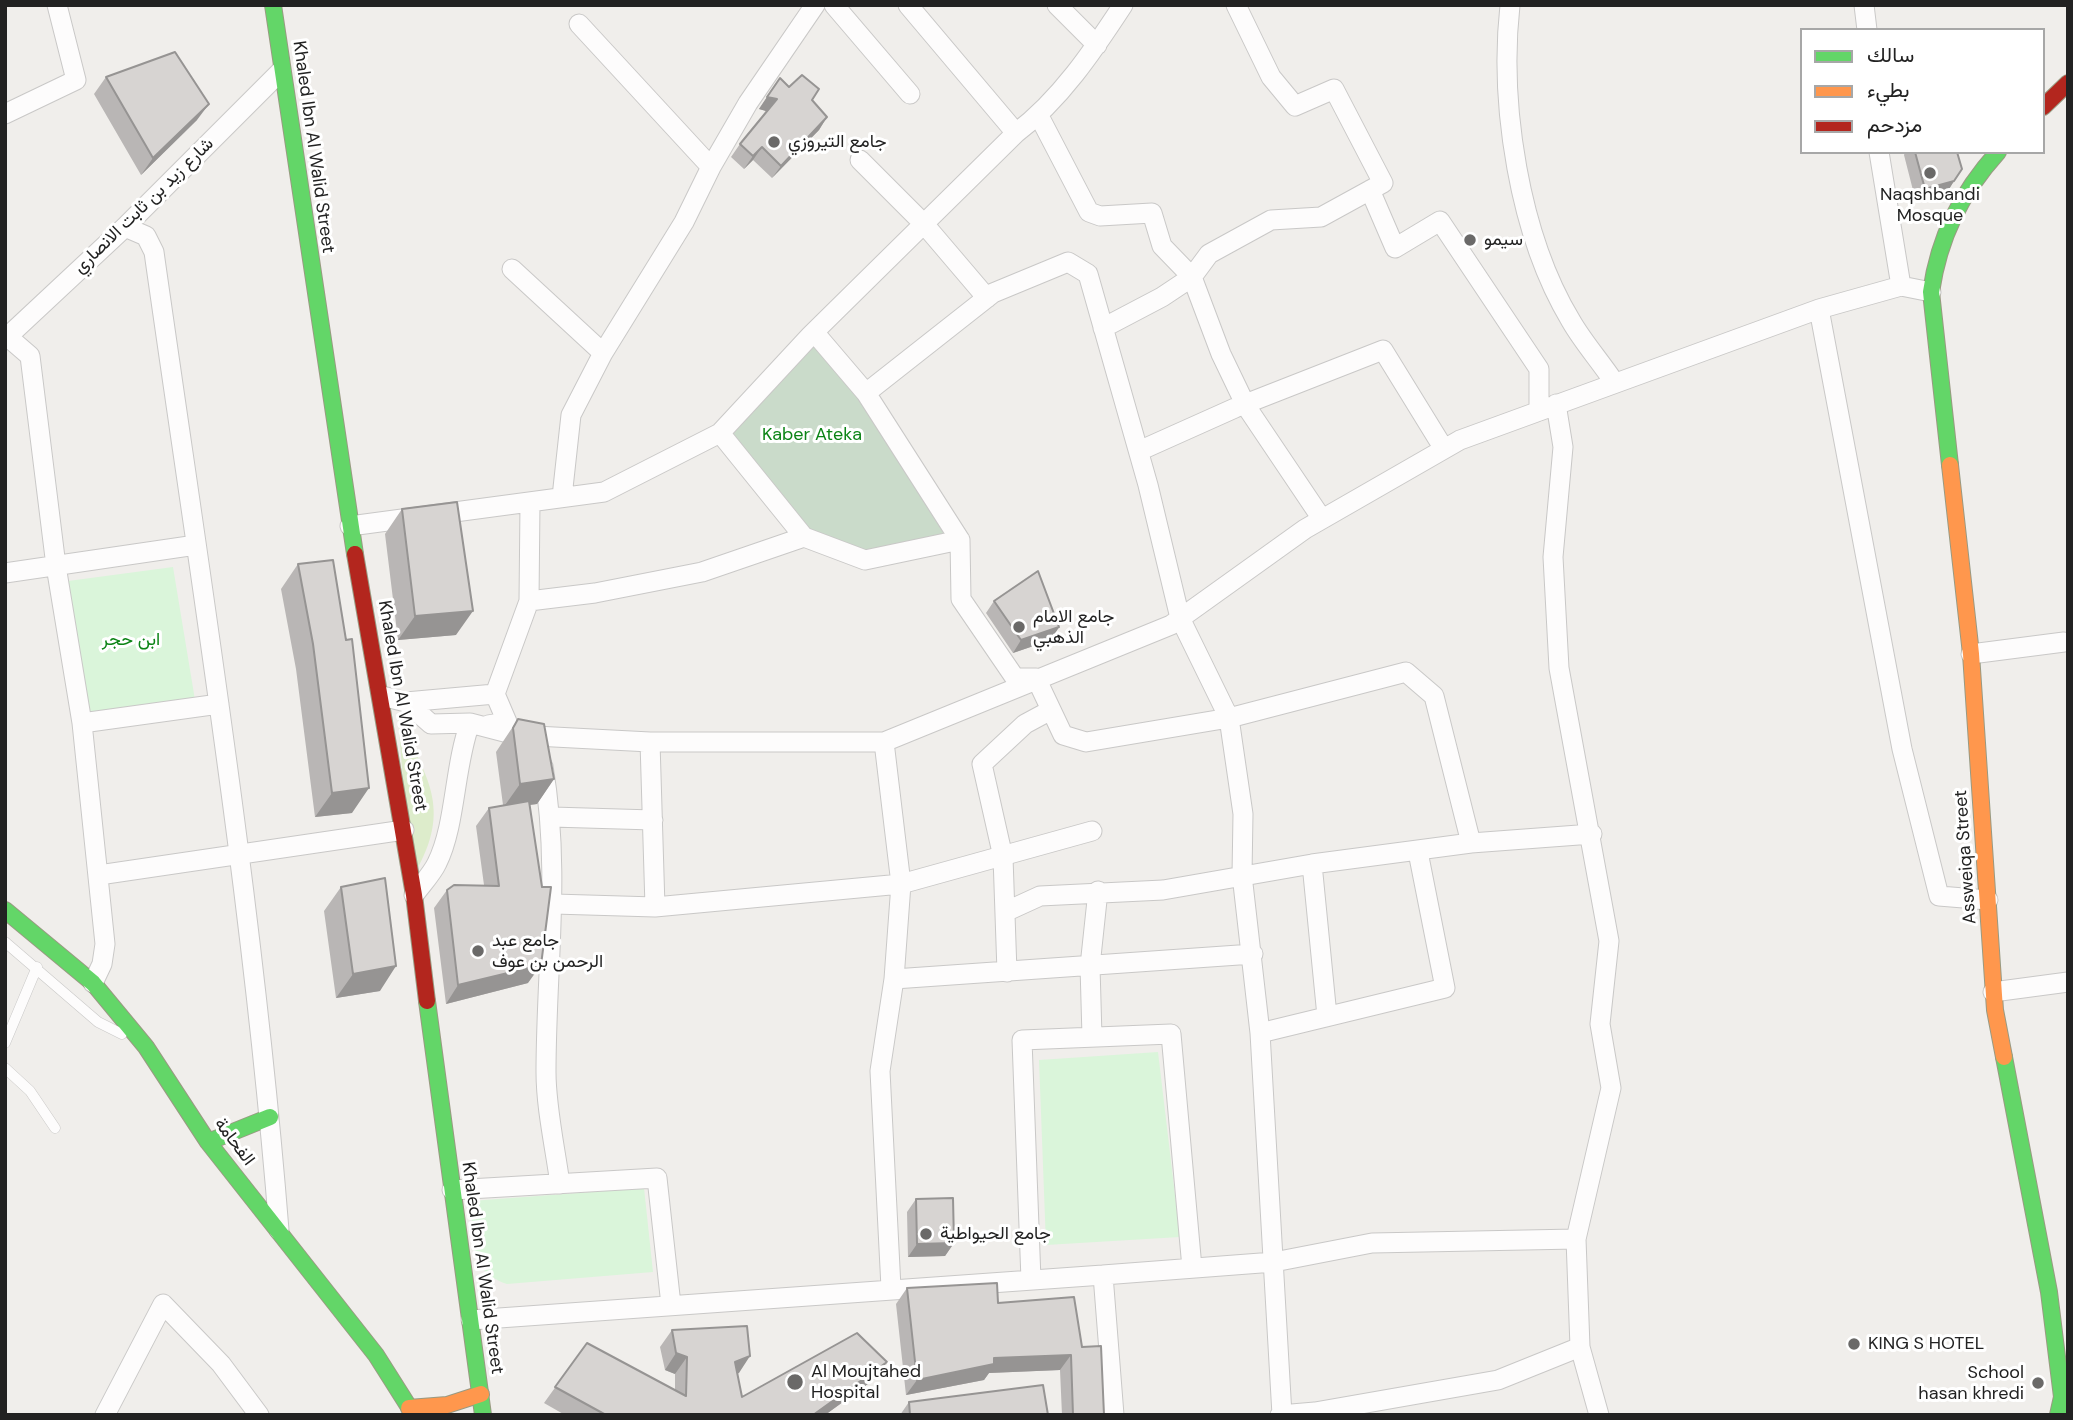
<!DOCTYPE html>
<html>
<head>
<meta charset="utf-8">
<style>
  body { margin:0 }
  #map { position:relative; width:2073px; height:1420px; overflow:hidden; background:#f0eeeb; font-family:"DM Sans",Vazirmatn,sans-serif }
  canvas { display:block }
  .frame { position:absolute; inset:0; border:7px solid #222; pointer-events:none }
  .legend { position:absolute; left:1800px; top:28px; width:245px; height:126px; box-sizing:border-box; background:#fff; border:2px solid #a7a7a7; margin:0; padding:9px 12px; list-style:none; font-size:21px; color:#222 }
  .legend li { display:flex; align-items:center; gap:14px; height:35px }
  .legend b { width:35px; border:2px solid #a7a7a7 }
</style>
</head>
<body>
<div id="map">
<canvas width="2073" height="1420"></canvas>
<div class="frame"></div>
<ul class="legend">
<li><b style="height:9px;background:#63d668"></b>سالك</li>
<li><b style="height:9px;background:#ff974d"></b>بطيء</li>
<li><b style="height:9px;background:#b3261e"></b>مزدحم</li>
</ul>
</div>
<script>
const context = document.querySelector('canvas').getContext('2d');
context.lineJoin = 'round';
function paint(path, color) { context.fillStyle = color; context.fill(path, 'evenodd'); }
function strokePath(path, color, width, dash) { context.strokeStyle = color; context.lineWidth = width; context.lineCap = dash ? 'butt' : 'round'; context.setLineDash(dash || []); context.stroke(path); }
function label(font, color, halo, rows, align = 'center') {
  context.font = font + ' "DM Sans",Vazirmatn,sans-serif'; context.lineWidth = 6; context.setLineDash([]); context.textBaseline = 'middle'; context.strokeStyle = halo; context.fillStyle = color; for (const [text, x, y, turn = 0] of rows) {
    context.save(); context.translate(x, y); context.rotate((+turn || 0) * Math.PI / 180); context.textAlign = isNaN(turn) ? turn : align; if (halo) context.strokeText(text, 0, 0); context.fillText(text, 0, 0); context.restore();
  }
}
paint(new Path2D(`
  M398,718C430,782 453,811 411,880Z`), '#ddeccb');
paint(new Path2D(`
  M811,335L866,393L955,540L865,560L804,537L723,431Z`), '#cadbca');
paint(new Path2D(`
  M173,567L195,700L88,713L68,581Z
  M1158,1052L1180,1237L1046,1245L1039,1060Z
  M644,1188L653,1272L507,1284C466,1270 474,1238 471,1201Z`), '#daf5da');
const lane = new Path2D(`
  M5,942L98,1022L122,1034
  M5,1043L37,967
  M5,1068L30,1091L55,1128`);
const street = new Path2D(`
  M834,5L910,94
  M908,5L1016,133
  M1057,5L1097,45
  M1510,5C1499,104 1519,235 1571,321C1583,342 1600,361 1614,382
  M1864,5L1867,30
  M579,24L711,167
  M5,114L76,80L57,5
  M1039,116L1089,212L1100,216L1152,213L1162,246L1192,277L1221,354L1246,406L1322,519
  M1879,152L1901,286L1931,292
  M860,160L924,224L987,298
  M1370,190L1395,248L1440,221L1539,369V411
  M125,227L146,236L154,252C200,577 253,903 279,1230
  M512,269L603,353
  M1819,309L1902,749L1939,896L1988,900
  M1103,328L1162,297L1192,277L1209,254L1271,220L1321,217L1383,183L1334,89L1295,106L1271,77L1236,5
  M814,332L866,393L960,540L961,599L1015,678H1036L1063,735L1086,742L1229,718L1406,672L1434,696L1471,843
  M8,337L30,356L56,566L82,723L219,704
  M5,339L125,227L281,71
  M866,393L993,293L1068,262L1088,274L1148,485L1180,618L1229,718L1243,814L1242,875L1260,1033L1282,1415
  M1556,404L1563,447L1553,557L1559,668L1609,941L1600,1024L1611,1088L1576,1239L1580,1347L1599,1415
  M720,433L804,537L865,560L960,540
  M1139,451L1235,408L1383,350L1444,449
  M562,497L571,415L603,353L684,222L711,167L748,103L815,5
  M350,526L604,492L720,433L811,335L1016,133C1060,100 1093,51 1123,5
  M5,573L196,545
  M529,601L595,593L702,572L804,537
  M1971,654L2064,642
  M495,694L529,601L530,503
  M382,696L406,702L431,724L470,723L516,735L650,742H884L1171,625L1305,529L1460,440L1819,309L1901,286
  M406,702L495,694L507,722L488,725
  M82,723L105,944L102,964L93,983
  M650,742L655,907
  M884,742L901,884L894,979L880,1071L891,1288
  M543,766C561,870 546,968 546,1072C546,1108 555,1147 560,1184
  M552,817L653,820
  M1312,864L1327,1016
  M99,875L404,830
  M414,895C421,885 432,874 437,863C456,825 454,766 470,723
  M554,904L655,907L901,884L1092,831
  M1005,912L1040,896L1163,890L1312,864L1471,843L1592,834
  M1007,972L1003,857L982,764L1025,724L1051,710
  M894,979L1253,954
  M1993,992L2068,982
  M1260,1033L1445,988L1418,852
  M1092,1037L1090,966L1098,891
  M452,1190L657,1178L671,1305
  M1103,1275L1274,1262L1372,1243L1576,1239
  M1031,1280L1022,1040L1171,1034L1192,1268
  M471,1320L1103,1275L1114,1415
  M105,1415L163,1304L221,1364L259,1415
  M1280,1415L1315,1412L1498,1380L1580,1347`);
const fast = new Path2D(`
  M273,5L355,554
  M1950,465L1931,292C1939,237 1961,193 1998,152
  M5,910L93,983L146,1047L208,1142L376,1355L414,1415
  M427,1001L483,1415
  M2004,1057L2049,1292L2062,1397L2058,1415
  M208,1142L270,1117`);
const slow = new Path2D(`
  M1950,465L1971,654L1995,1010L2004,1057
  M409,1408L447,1405L481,1394`);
const jam = new Path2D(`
  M2043,107L2068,83
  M355,554L414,895L427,1001`);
strokePath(lane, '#c9c8c7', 11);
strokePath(street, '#c9c8c7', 21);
strokePath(fast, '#999a82', 18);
strokePath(slow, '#999a82', 18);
strokePath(jam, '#999a82', 18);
strokePath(lane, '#fdfcfc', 10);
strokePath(street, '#fdfcfc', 19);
strokePath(fast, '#63d668', 16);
strokePath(slow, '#ff974d', 16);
strokePath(jam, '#b3261e', 16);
paint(new Path2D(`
  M106,77L197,120L141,175L94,94Z
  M780,78L789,87L812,100L827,117L819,130L772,178L753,160L744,169L731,157L740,144L767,111L759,109Z
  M1905,152H1957L1954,181L1946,194L1916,202L1904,155Z
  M402,509L456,635L398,640L385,534Z
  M298,564L352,813L315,817L296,669L281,589Z
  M994,601L1059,627L1051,640L1013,653L986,613Z
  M518,719L554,779L537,804L530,805L528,983L446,1004L434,908L447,890L484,885L476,826L489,808L503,805L496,752Z
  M341,887L380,991L336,998L324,911Z
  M916,1199L954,1243L945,1256L908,1257L907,1212Z
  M907,1288L998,1303L1082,1347L1104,1415H1062L1060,1370L989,1373L984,1380L906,1395L896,1304Z
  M672,1330L739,1373H737L742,1397L876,1378L825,1415H565L544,1403L587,1343L675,1390V1374L665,1370L660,1347Z
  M909,1402L1048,1415H900Z`), '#b9b6b5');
paint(new Path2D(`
  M767,97L777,99L769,112L759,109Z
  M209,104L197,120L141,175L153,158Z
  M827,117L819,130L772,178L781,166Z
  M762,147L753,160L744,169L753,156Z
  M1954,181L1946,194L1916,202L1925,189Z
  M473,611L456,635L398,640L415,616Z
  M1059,627L1051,640L1013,653L1021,640Z
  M554,779L537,804L503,808L520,784Z
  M369,788L352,813L315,817L332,793Z
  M541,965L528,983L446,1004L458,985Z
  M396,966L380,991L336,998L353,974Z
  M954,1243L945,1256L908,1257L917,1244Z
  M676,1353L687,1357L675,1374L665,1370Z
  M1071,1355L1060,1370L989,1373L984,1380L906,1395L917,1380L994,1358Z
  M750,1356L739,1373L723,1379L735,1362Z
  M887,1362L876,1378L825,1415H813Z`), '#969493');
const building = new Path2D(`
  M175,52L209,104L153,158L106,77Z
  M802,75L819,89L812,100L827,117L781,166L762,147L753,156L740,144L777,99L767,97L780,78L789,87Z
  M1915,152H1957L1962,169L1954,181L1925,189Z
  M457,502L473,611L415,616L402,509Z
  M333,560L346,640L352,639L369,788L332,793L313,644L298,564Z
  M1038,571L1059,627L1021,640L994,601Z
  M518,719L544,724L554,779L520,784L513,728Z
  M529,801L542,887H551L541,965L458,985L447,890L454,885L499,886L489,808Z
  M385,878L396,966L353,974L341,887Z
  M953,1198L954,1243L917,1244L916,1199Z
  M997,1283L998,1303L1074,1297L1082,1347L1101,1346L1104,1415H1073L1071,1355L994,1358V1364L917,1380L907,1288Z
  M747,1326L750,1356L735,1362L742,1397L857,1333L887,1362L813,1415H606L555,1387L587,1343L686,1396L687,1357L676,1353L672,1330Z
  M1043,1385L1048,1415H910L909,1402Z`);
paint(building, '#d7d4d2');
strokePath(building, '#969493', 2);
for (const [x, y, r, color] of [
  [774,142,7,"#6a6968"],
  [1930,173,7,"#6a6968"],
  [1470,240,7,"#6a6968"],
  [1019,627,7,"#6a6968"],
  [478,951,7,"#6a6968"],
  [926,1234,7,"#6a6968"],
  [1854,1344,7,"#6a6968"],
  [795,1382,9,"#6a6968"],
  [2038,1383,7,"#6a6968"]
]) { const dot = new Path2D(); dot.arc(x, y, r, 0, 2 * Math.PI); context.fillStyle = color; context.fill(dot); strokePath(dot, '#fff', 2.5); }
label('18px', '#222', '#fff', [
  ["جامع التيروزي",788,142],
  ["Naqshbandi",1930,195,"center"],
  ["Mosque",1930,216,"center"],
  ["سيمو",1484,240],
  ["جامع الامام",1033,617],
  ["الذهبي",1033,638],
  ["جامع عبد",492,941],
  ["الرحمن بن عوف",492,962],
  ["جامع الحيواطية",940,1234],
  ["KING S HOTEL",1868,1344],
  ["Al Moujtahed",811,1372],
  ["Hospital",811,1393],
  ["School",2024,1373,"right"],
  ["hasan khredi",2024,1394,"right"]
], 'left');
label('18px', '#222', '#fff', [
  ["Khaled Ibn Al Walid Street",313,147,82],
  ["شارع زيد بن ثابت الانصاري",144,206,-44],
  ["Khaled Ibn Al Walid Street",402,706,80],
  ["Assweiqa Street",1966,857,-94],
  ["الفحامة",234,1142,53],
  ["Khaled Ibn Al Walid Street",482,1268,82]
]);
label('18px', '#0c8416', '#fff', [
  ["Kaber Ateka",812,435],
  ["ابن حجر",131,640]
]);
</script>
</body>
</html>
